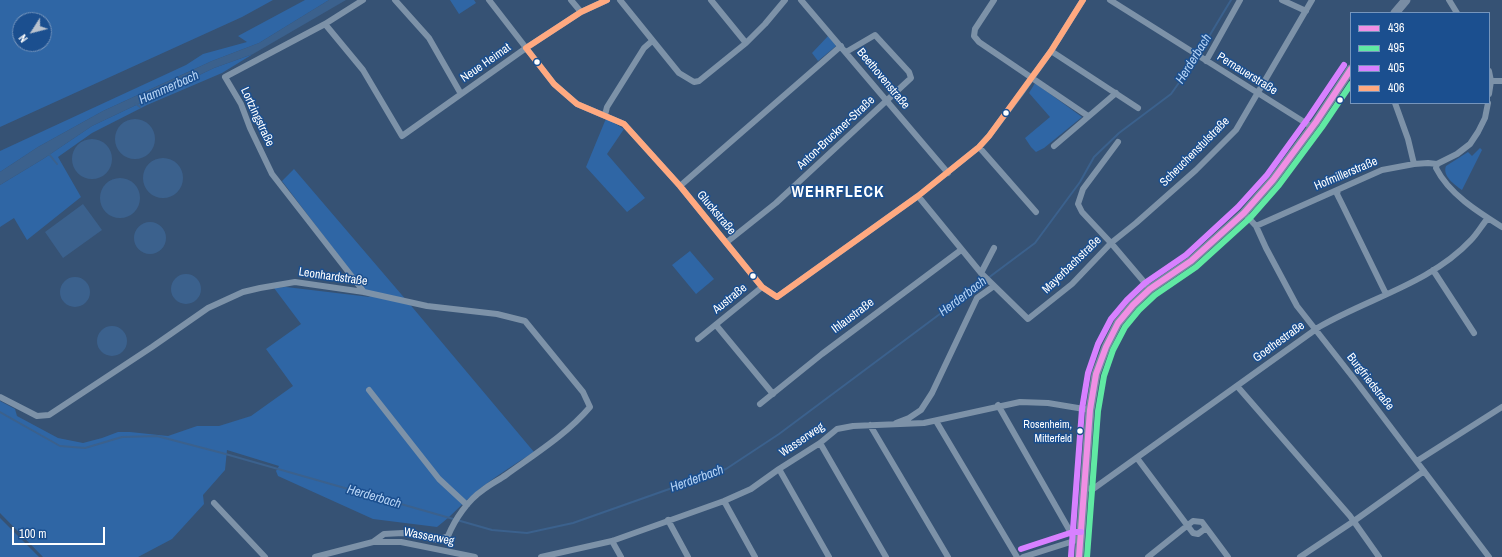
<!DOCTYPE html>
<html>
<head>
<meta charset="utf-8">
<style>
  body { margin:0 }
  #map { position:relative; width:1502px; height:557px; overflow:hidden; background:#365274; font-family:"Archivo Narrow",sans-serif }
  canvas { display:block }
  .legend { position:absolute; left:1350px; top:12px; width:140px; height:92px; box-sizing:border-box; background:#1b4f8f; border:1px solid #7695bc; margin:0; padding:5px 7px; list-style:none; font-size:12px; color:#fff }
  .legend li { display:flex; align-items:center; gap:8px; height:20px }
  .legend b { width:20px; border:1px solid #7695bc }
  .north { position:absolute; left:12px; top:12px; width:40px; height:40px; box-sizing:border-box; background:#1b4f8f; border:1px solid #7695bc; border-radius:50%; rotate:234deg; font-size:11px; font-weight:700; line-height:16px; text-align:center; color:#fff }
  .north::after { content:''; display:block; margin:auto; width:14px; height:18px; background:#b9c2ce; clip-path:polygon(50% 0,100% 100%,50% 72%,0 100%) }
  .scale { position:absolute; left:12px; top:527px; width:93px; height:18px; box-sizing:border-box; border:2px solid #fff; border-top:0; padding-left:5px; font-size:12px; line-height:14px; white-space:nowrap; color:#fff; -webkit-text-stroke:3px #1b4f8f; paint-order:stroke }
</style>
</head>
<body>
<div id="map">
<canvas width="1502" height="557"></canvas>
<ul class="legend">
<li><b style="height:5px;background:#ef8fe4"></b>436</li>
<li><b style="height:5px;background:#60e9a3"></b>495</li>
<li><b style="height:5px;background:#d880ff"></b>405</li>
<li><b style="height:5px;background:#ffa980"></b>406</li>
</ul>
<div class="north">N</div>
<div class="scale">100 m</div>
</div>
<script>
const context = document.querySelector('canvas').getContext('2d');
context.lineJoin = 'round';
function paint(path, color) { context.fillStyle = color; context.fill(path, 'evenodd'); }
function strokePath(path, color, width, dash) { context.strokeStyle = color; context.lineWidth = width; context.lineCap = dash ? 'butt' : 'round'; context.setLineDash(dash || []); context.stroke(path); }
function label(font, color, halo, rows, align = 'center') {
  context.font = font + ' "Archivo Narrow",sans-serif'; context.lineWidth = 3; context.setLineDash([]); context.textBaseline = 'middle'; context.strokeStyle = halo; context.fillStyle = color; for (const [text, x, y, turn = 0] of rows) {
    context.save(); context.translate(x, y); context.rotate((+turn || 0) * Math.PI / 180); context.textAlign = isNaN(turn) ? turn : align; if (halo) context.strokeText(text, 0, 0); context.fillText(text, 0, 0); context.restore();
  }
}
paint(new Path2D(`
  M0,0H273L242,17L0,127ZM20,20H44V44H20Z
  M305,0H329L259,43L212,61L103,111L38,147L0,172V151L186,65L203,54L247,42L238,36Z
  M450,0H474L476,3L459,14Z
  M829,35L836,46L818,61L812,53Z
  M253,54L222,73L147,105L92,133L58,157L81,197L27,240L14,218L0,227V185L43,159L92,126L214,68Z
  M1035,83L1082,117L1044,148L1036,152L1031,147L1025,138L1050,117L1029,93Z
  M607,119L624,129L607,154L645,198L627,212L586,167L605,121Z
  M1480,148L1482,150L1462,190C1455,185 1442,176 1446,166L1468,152L1472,156Z
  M294,169L413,308L534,452C516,463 498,475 482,487C466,499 453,515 437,527L373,519L278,476L276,471L279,466L227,450L225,470L203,495L204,504L172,539L138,557H43L0,513V401L15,409L17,416L58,438L83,443L102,438L118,432H130L168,436L197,426H219L251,416L293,386L266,349L301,324L274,288L286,287L370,297L282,181Z
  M690,251L714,279L696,294L672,265Z
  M0,518L39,557H0Z`), '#2f66a5');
paint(new Path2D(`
  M329,0H346L253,54L214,68L92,126L43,159L0,185V172L38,147L103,111L212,61L259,43Z
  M115 139a20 20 0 1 1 40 0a20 20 0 1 1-40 0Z
  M72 159a20 20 0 1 1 40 0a20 20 0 1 1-40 0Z
  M143 178a20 20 0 1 1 40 0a20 20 0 1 1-40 0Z
  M100 198a20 20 0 1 1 40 0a20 20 0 1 1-40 0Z
  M83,204L102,230L63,258L45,232Z
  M134 238a16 16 0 1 1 32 0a16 16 0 1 1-32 0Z
  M171 289a15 15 0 1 1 30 0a15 15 0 1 1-30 0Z
  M60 292a15 15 0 1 1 30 0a15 15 0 1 1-30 0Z
  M97 341a15 15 0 1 1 30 0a15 15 0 1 1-30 0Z`), '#3b618d');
strokePath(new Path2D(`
  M135,103L140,107
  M49,154L57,164
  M0,412L60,446L85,448L122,437L157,436L222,453L492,530L527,533L573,523L726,469L779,434L1035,243L1080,182L1094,157L1119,133L1171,94L1193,63L1231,0`), '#3b618d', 2);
strokePath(new Path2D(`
  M363,0L325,24L225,77L241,104L250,128L272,174L364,292
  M395,0L429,38L461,94
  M489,0L554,84L577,104L624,124L680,186L762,287L777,297L918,196L979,147L989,136L1021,93L1051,51L1083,0
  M571,0L581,12
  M620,0L679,73L694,82L699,81L746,43L765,24L785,0
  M711,0L746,43
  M801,0L948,173
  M994,0L975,29L974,36L979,42L1088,116
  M1110,0L1312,127
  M1282,0L1306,11
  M1449,0L1457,13
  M325,24L363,70L402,136L526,48L581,12L607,0
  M1051,51L1138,108
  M1206,61L1240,0
  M1489,71L1491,81L1489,94
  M1491,81H1502
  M1395,103L1408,139L1414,164
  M605,115L607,107L644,48L652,41
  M1118,142L1083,189L1078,204L1082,212L1111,243L1150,289
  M1054,146L1116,93
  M979,147L1036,212
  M1437,164L1436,168C1449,194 1478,212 1502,227
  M680,186L841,46
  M1338,190L1337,194L1342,204L1386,294
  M918,196L981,273L1028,319L1072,284L1111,243L1136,223L1196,170L1236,130L1312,0
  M1244,213L1256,226L1266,248L1297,306L1355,380L1489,557
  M1256,226L1382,170L1414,164L1428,163L1437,164L1457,154L1470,144L1478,132L1485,118L1488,103
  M727,242L776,203L911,78L909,72L875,35L846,52
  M1433,270L1474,333
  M981,273L994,248
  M716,325L773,394
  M698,339L762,287
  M1237,386L1350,516L1379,557
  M369,390L439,479L467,505
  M0,397L37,416L49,415L152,347L208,308L243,292L260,288L295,282L364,292L427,306L497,314L525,321L583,392L590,407C567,434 535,454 506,475C499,480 490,484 483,490C468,500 455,519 448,536L438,540L403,533L384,534L373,542
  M760,404L822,354L961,250
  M998,405L1075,540
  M936,421L1017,557
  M896,423L909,418L921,410L932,393L977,298L994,286
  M870,425L948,557
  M820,443L886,557
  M1137,458L1193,533L1198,534L1206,528
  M1417,461L1502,407
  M779,469L829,557
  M1085,488L1093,489L1319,327C1369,298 1431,283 1471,240C1477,234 1482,225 1488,218
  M724,501L755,557
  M214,503L265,557
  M668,520L688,557
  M612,541L621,557
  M315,557L373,542H401L475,557
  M541,557L612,541L724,501L751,489L779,469L820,443L837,429L853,426L924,423L1020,402L1048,403L1090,410
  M1023,557L1077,540
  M1148,557L1193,521L1202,522L1228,557
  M1300,557L1354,521L1424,471`), '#7d92a8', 6);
strokePath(new Path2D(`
  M1395,13L1406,0
  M1079,557L1090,410L1096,374L1106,347L1118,323L1133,305L1150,289L1191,261L1244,213L1273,180L1316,122L1351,69`), '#798da4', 9);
strokePath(new Path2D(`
  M1079,557L1090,410L1096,374L1106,347L1118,323L1133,305L1150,289L1191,261L1244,213L1273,180L1316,122L1351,69`), '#ef8fe4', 6);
strokePath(new Path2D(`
  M1087,557L1098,411L1104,376L1113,350L1125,327L1139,310L1155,295L1196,267L1250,218L1279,185L1322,127L1351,84`), '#60e9a3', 6);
strokePath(new Path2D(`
  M1021,549L1073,532H1081
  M1071,556L1082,409L1088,373L1098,344L1111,319L1127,300L1145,283L1186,255L1238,207L1267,175L1309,117L1344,65`), '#d880ff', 6);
strokePath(new Path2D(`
  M607,0L581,12L526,48L554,84L577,104L624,124L680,186L762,287L777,297L918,196L979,147L989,136L1051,51L1083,0`), '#ffa980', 6);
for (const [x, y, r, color] of [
  [537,62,3.5,"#fff"],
  [1340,100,3.5,"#fff"],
  [1006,113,3.5,"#fff"],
  [753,276,3.5,"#fff"],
  [1080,431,3.5,"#fff"]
]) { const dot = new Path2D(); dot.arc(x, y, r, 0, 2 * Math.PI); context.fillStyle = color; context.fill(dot); strokePath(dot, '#1b4f8f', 1.5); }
label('11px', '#fff', '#1b4f8f', [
  ["Rosenheim,",1072,425],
  ["Mitterfeld",1072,439]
], 'right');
label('12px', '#fff', '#1b4f8f', [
  ["Neue Heimat",486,63,-35],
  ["Pernauerstraße",1247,74,32],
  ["Beethovenstraße",883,79,50],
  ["Lortzingstraße",257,117,65],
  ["Anton-Bruckner-Straße",836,133,-43],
  ["Scheuchenstulstraße",1195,152,-45],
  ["Hofmillerstraße",1346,174,-23],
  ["Gluckstraße",716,213,50],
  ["Mayerbachstraße",1072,265,-44],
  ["Leonhardstraße",333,277,8],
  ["Austraße",730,299,-39],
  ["Ihlaustraße",853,316,-37],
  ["Goethestraße",1279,342,-36],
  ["Burgfriedstraße",1370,382,52],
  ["Wasserweg",802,440,-34],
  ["Wasserweg",429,537,11]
]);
label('italic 13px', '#b5d3f5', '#1b4f8f', [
  ["Herderbach",1194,59,-58],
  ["Hammerbach",169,88,-24],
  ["Herderbach",963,297,-37],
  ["Herderbach",697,479,-20],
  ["Herderbach",374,497,16]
]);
context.letterSpacing = '1px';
label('bold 16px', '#fff', '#1b4f8f', [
  ["WEHRFLECK",838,193]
]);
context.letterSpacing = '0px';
</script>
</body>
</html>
